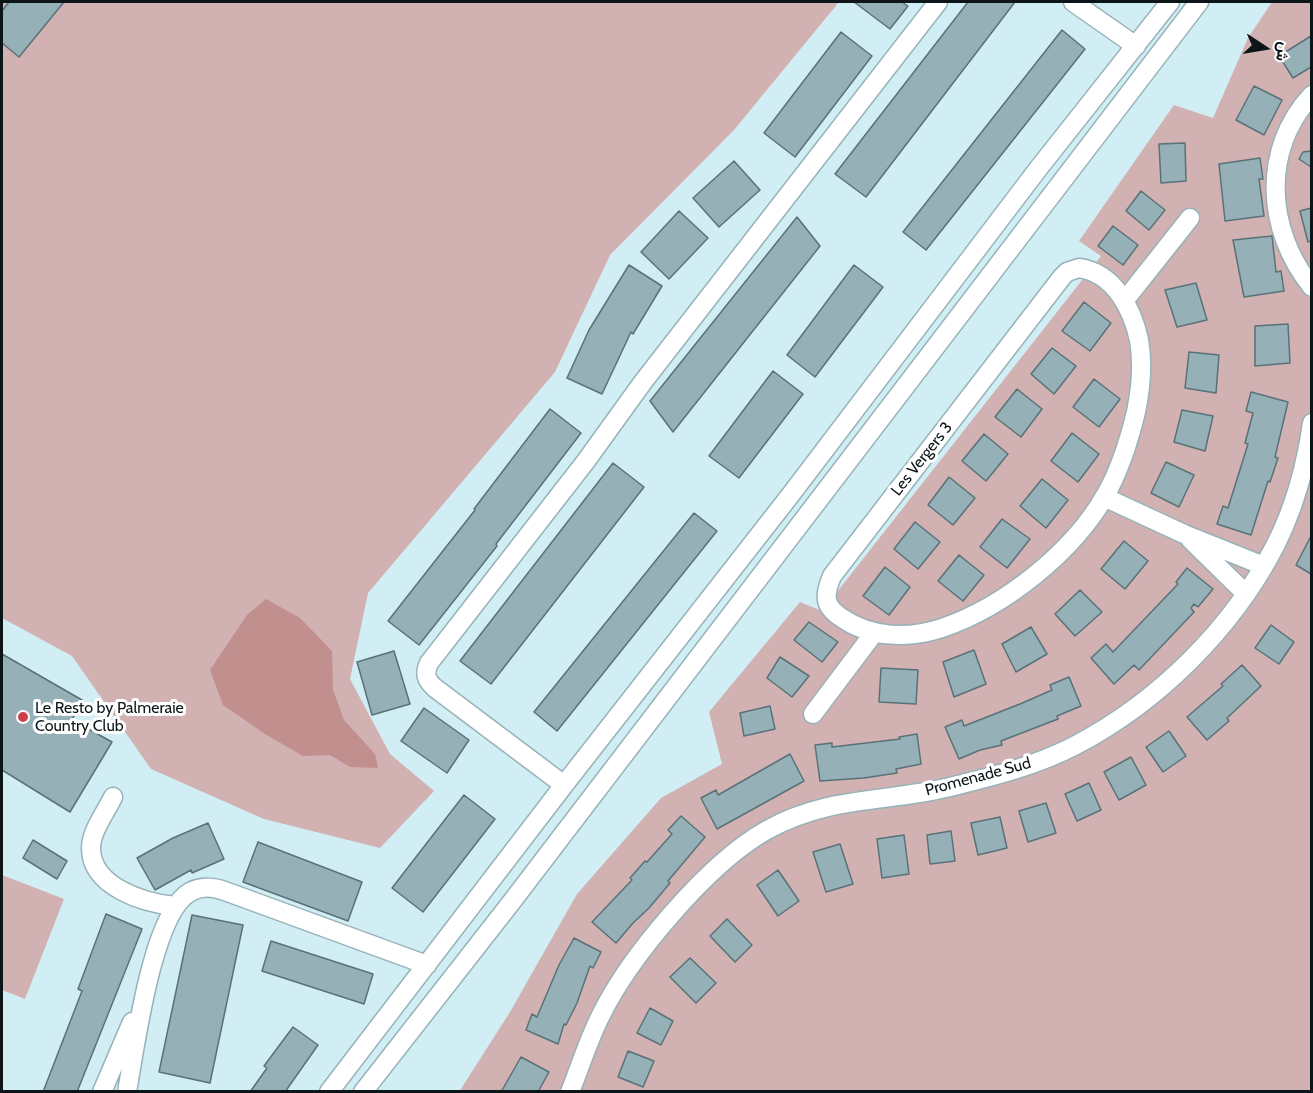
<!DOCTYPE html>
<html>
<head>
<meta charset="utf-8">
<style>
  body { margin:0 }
  #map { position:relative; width:1313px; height:1093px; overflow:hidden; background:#d1eef5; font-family:Cabin,Vazirmatn,sans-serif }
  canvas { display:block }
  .frame { position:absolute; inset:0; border:3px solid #0c1618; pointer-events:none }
  .north { position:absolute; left:1235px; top:18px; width:60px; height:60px; -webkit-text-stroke:4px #fff; paint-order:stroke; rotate:102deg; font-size:16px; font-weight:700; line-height:24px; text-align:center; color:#0c1618 }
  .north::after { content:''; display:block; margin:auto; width:21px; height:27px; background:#0c1618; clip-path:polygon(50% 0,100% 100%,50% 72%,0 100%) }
</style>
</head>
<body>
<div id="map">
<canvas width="1313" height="1093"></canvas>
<div class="frame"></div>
<div class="north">ش</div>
</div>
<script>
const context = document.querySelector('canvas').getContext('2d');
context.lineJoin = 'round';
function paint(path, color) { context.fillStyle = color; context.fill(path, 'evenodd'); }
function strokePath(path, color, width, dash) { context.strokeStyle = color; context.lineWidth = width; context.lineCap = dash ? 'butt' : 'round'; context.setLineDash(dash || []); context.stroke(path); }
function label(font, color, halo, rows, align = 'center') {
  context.font = font + ' Cabin,sans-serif'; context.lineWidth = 6; context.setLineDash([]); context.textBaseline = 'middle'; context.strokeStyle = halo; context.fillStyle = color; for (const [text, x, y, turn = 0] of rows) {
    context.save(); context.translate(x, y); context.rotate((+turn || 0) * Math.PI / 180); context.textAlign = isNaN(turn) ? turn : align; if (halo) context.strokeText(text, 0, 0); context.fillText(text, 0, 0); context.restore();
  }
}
paint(new Path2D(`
  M2,2H839L734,130L610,255L555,372L368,593L350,679L390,754L434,791L380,848L264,819L151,769L72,656L2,618Z
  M1272,2H1311V1091L459,1092L510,1012L577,894L661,798L722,764L709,712L800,602L822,611L1101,256L1079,241L1174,105L1213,118L1248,38Z
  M2,875L64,899L25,999L2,990Z`), '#d1b1b1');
paint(new Path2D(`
  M266,599L300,618L332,651L333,690L344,720L375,754L378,768L350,767L330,755L303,756L265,734L223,705L210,670L247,615Z`), '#c28f8f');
const building = new Path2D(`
  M9,2H64L19,57L2,43V11Z
  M854,2H902L908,6L890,29Z
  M968,2H1015L866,197L835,174Z
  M1062,30L1085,49L926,250L903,232Z
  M841,32L872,56L795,157L764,133Z
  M1311,36V67L1293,78L1279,56Z
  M1254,86L1282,100L1264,135L1236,120Z
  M1185,143L1186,181L1161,183L1159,144Z
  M1311,151V167L1299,159L1303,152Z
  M1260,158L1263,179H1259L1264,216L1225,221L1219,164Z
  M734,161L760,190L719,227L693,198Z
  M1141,191L1165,210L1149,230L1126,211Z
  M1311,208V241L1308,242L1300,211Z
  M679,211L708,238L669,279L641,252Z
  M797,217L820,246L673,432L650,401Z
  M1113,226L1138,245L1123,265L1098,246Z
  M1272,236L1276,272L1281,271L1284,291L1244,297L1233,240Z
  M629,265L662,286L633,334L631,332L602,394L567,378L589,330Z
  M854,265L883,287L815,377L787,355Z
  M1196,283L1207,320L1177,327L1165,290Z
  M1084,302L1111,323L1090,351L1062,331Z
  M1288,324L1290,363L1255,366V326Z
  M1052,348L1076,366L1054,394L1031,374Z
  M1189,352L1219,355L1216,393L1185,388Z
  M773,371L803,394L739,478L709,456Z
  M1094,379L1120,399L1099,427L1073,407Z
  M1017,389L1042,409L1021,437L995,417Z
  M1251,392L1288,402L1275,457L1278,458L1270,482L1268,481L1251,535L1217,524L1223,506L1228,508L1248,444L1245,443L1253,413L1246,411Z
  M550,409L581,433L496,544L497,546L419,645L388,621L475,510L474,509Z
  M1182,410L1213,416L1205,451L1174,442Z
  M1072,433L1099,454L1078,482L1051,461Z
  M984,434L1008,454L986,481L962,461Z
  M1166,462L1194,475L1179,507L1151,493Z
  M613,463L644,487L491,684L460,661Z
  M949,477L975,498L953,525L928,505Z
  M1042,479L1068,500L1046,528L1020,506Z
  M694,513L717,531L557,731L534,712Z
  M1002,519L1030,539L1007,568L980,547Z
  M915,522L940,542L918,569L894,549Z
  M1311,536V574L1296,565Z
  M1124,541L1148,561L1125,589L1101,569Z
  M959,555L984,575L963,601L938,581Z
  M885,567L910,587L889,615L863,596Z
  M1187,568L1213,589L1198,607L1194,604L1191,608L1194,612L1139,670L1134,665L1114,684L1091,658L1106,644L1113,652L1178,584L1176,582Z
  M1080,590L1102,612L1075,636L1055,614Z
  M809,622L838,642L822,662L794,640Z
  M1271,625L1294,642L1279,664L1255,648Z
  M1031,627L1047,654L1016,672L1002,644Z
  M974,650L986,684L954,697L943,662Z
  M394,651L410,704L372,715L357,662Z
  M2,654L82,700L72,720L112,742L70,812L2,770Z
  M780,657L809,676L792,697L767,678Z
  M1242,665L1261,686L1227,718L1229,721L1207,740L1187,717L1223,686L1221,684Z
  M881,668L918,670L916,704L879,702Z
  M1069,677L1081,706L1057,716L1058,719L1001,741L1002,745L980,750L959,759L945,727L962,720L964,726L1020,704L1052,690L1050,685Z
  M770,706L775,729L744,736L740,713Z
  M424,708L469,740L447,773L401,741Z
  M1169,731L1186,756L1163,772L1146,747Z
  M917,734L921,764L896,769L897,773L864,778L820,781L815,745L832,743V747L900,739L899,737Z
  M790,754L804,781L717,829L701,798L716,790L718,795Z
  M1131,757L1146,785L1119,800L1104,772Z
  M1089,783L1101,810L1077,821L1065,794Z
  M464,795L495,819L423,912L392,888Z
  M1046,803L1056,833L1028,842L1019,811Z
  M681,816L705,837L668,881L670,883L649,908L633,923L616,943L592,922L632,880L630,878L645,861L647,862L672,834L668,830Z
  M1000,817L1007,848L978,855L971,823Z
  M208,823L224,859L192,873L191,870L155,890L137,858L173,838Z
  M951,831L955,861L930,864L927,835Z
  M904,835L909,874L882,878L877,839Z
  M33,840L67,861L57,879L23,858Z
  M258,842L362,882L348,921L243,882Z
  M840,844L853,884L826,892L813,852Z
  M778,870L799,901L778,916L757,885Z
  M106,914L142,929L77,1092H43L82,991L78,989Z
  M192,915L243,925L210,1083L159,1072Z
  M727,919L752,945L735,962L710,936Z
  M574,938L601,952L593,968L590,966L577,1003L566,1025L564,1024L558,1044L526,1030L532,1014L537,1017L559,965Z
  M271,941L373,974L364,1004L262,971Z
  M690,958L716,983L696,1003L670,977Z
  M650,1008L673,1021L661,1045L637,1033Z
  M293,1027L318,1045L285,1092H250L267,1068L264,1066Z
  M628,1051L654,1061L643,1087L618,1077Z
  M521,1057L549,1072L538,1092H501Z`);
paint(building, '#95b0b7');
strokePath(building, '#587278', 1.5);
const minor = new Path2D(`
  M1073,2L1136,46
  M1312,95C1261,149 1266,231 1312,287
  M1079,268C1114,273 1132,308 1139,340C1143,363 1141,388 1136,412C1129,441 1120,470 1105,496C1072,553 1004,607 942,628C909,639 871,638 842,618C823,606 824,595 832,576L1062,277L1067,272Z
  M1125,300L1190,218
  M1104,497L1184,534L1264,566
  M1190,539L1246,594
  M813,714L874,633
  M564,785L435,688C426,680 424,674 429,663L586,461L643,382L938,2
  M113,797C106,812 91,831 91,848C91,887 144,903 175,906
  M102,1092L132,1022
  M127,1092C135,1048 152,913 190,892C201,886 211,887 222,890L427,965
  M329,1092L564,785L792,493L1038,169L1170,2
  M363,1092L510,904L1199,2
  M570,1092C580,1067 588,1041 600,1017C629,957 708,863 767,830C829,795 888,803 954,786C995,776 1038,765 1076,745C1158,702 1232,629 1275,546C1294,509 1306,465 1312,423`);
strokePath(minor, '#97b3b9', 21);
strokePath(minor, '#fff', 18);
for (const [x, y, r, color] of [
  [23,717,6,"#ce3e4d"]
]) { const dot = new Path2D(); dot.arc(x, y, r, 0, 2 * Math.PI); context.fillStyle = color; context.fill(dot); strokePath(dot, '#fff', 2); }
label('16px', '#0c1618', '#fff', [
  ["Les Vergers 3",922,459,-52],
  ["Promenade Sud",978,777,-15]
]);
label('16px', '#0c1618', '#fff', [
  ["Le Resto by Palmeraie",35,708],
  ["Country Club",35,726]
], 'left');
</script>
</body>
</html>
